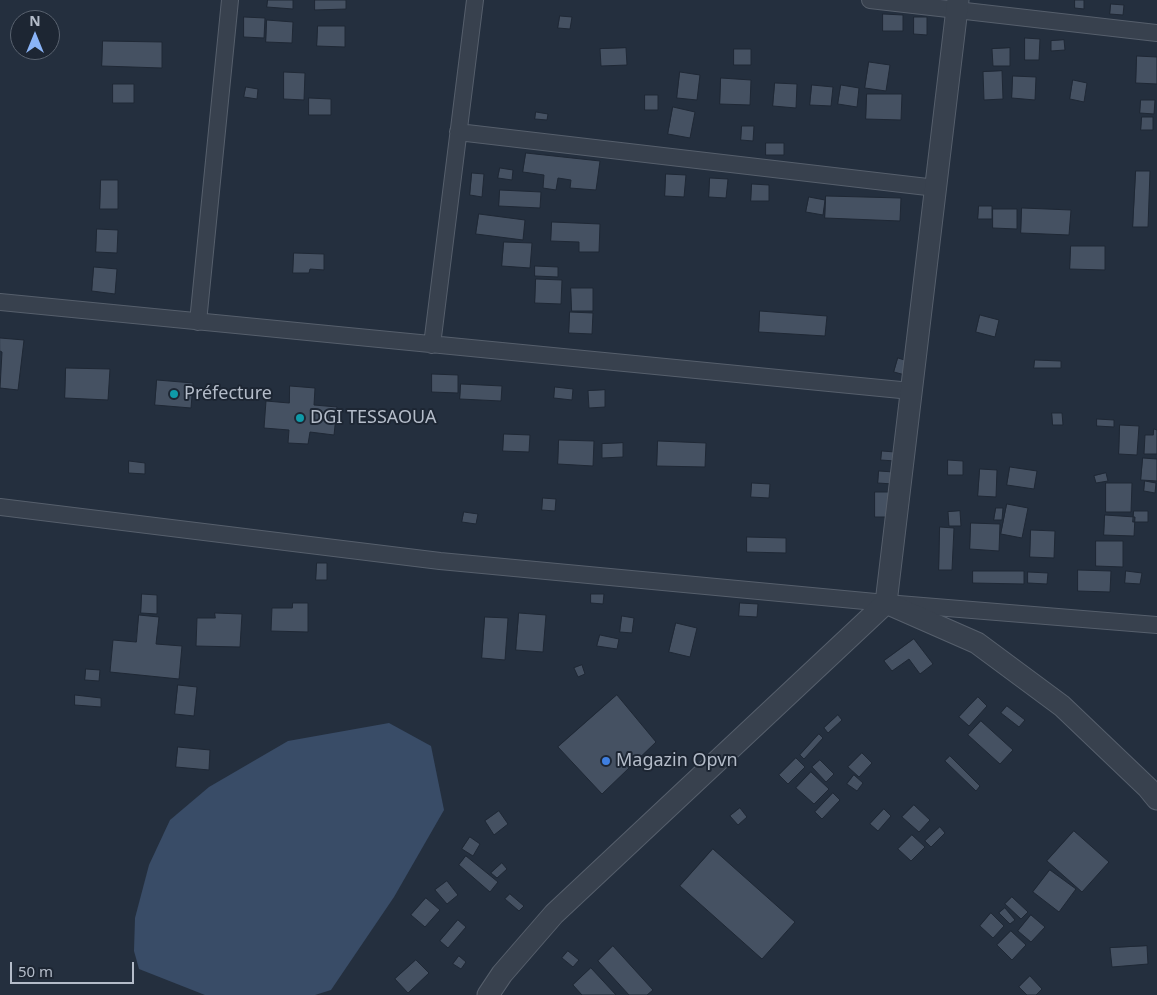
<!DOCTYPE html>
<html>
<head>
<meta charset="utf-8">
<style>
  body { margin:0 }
  #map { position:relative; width:1157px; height:995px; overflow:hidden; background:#242f3e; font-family:"Noto Sans",sans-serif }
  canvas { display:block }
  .north { position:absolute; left:10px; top:10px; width:50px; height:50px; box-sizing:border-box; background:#1d2633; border:1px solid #59626f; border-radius:50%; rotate:0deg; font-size:14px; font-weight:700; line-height:20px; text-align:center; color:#b4bcc9 }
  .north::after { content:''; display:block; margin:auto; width:18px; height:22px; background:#8ab4f8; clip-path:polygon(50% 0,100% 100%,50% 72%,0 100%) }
  .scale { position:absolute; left:10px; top:962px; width:124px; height:22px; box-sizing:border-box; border:2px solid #b4bcc9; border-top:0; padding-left:6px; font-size:15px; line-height:18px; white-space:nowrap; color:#b4bcc9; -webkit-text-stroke:4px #1d2633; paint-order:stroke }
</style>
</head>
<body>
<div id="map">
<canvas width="1157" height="995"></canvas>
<div class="north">N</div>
<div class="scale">50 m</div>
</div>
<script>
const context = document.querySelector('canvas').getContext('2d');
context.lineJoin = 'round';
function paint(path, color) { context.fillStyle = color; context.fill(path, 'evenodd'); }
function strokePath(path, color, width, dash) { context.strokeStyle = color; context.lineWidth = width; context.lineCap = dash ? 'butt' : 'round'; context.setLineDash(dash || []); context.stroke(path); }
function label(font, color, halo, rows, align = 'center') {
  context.font = font + ' "Noto Sans",sans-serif'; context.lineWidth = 4; context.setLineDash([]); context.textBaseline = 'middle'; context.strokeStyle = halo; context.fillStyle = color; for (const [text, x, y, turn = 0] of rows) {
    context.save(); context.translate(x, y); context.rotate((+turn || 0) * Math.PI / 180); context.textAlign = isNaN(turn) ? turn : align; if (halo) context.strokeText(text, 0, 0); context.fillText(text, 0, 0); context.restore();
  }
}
paint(new Path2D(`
  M389,723L431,746L444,810L394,897L331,990L315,995H205L139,969L134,951L135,918L149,865L170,820L209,787L288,741Z`), '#394c67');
const building = new Path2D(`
  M268,0H293V9L267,7Z
  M315,0H346V9L315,10Z
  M1075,0H1084V9L1075,8Z
  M1111,4L1124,5L1123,15L1110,14Z
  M883,14L903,15V31H883Z
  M560,16L572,17L570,29L558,28Z
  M244,17L265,18L264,38L244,37Z
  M914,17H927V35L914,34Z
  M267,20L293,22L292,43L266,42Z
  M318,26H345V47L317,46Z
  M1025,38L1040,39L1039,60H1025Z
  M1064,40L1065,50L1051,51V41Z
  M103,41L162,42V68L102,66Z
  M626,48L627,65L601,66L600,49Z
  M1010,48V66H993L992,49Z
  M734,49H751V65H734Z
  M1137,56L1157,57V84L1136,83Z
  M869,62L890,65L886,91L865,88Z
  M1002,71L1003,99L984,100L983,72Z
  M284,72L305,73L304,100L284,99Z
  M680,72L700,75L697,100L677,98Z
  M1013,76L1036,77L1035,100L1012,98Z
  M721,78L751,80L750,105L720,104Z
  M1073,80L1087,83L1084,102L1070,99Z
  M775,83L797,84L796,108L773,106Z
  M113,84H134V103H113Z
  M812,85L833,87L831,106L810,105Z
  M841,85L859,88L857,107L838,104Z
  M246,87L258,89L257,99L244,97Z
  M867,94H902L901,120L866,119Z
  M645,95H658V110H645Z
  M309,98L331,99V115H309Z
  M1141,100H1155L1154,114L1140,113Z
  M673,107L695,112L690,138L668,134Z
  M536,112L548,114L547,120L535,119Z
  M1142,117H1153V130H1141Z
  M742,126H754L753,141L741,140Z
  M766,143H784V155H766Z
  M526,153L600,161L596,190L570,188L571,180L558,178L556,190L543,188L544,175L523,172Z
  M500,168L513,170L512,180L498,178Z
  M1136,171H1150L1148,227H1133Z
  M472,173L484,174L482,197L470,195Z
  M666,174L686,175L684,197L665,196Z
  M710,178L728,179L726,198L709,197Z
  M101,180H118V209H100Z
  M752,184L769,185V201H751Z
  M500,190L541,192L540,208L499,206Z
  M826,196L901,198L900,221L825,218Z
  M809,197L825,200L823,215L806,212Z
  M979,206H992V219H978Z
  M1022,208L1071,210L1069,235L1021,233Z
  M993,209H1017V229L993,228Z
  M479,214L525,220L523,240L476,234Z
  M552,222L600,224L599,252H579V242L551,241Z
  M97,229L118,230L117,253L96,252Z
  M504,242L532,243L530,268L502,266Z
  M1071,246H1105V270L1070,269Z
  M294,253L324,254V270L310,269L309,273H293Z
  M535,266L558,267V277L535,276Z
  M94,267L117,269L115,294L92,291Z
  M536,279L562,280L561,304L535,303Z
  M571,288H593V311H572Z
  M760,311L827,316L825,336L759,332Z
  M570,312L593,313L592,334L569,333Z
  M980,315L999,320L995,337L976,332Z
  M0,338L24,340L18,390L0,388L2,352L0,351Z
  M898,358L908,361L905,375L894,372Z
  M1035,360L1061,361V368H1034Z
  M66,368L110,369L108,400L65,398Z
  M432,374L458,375V393L432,392Z
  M157,380L193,383L191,408L155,405Z
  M461,384L502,386L501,401L460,399Z
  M290,386L315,388L314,405L337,407L334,435L310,432L308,444L288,443L289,430L264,428L266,401L289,403Z
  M555,387L573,389L572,400L554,398Z
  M605,390V407L589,408L588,391Z
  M1052,413H1062L1063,425H1053Z
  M1097,419L1114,420V427L1097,426Z
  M1120,425L1139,426L1137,455L1119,454Z
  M1154,429L1157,430V454H1144L1145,435H1153Z
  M504,434L530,435L529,452L503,451Z
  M559,440L594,441L593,466L558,464Z
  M658,441L706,443L705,467L657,466Z
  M623,443V457L602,458V444Z
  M882,451L895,452V461L881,460Z
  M1143,458L1157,459V481L1141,480Z
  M948,460L963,461V475H948Z
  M129,461L145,463V474L129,473Z
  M1010,467L1037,471L1034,489L1007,485Z
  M980,469L997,470L996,497L978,496Z
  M879,471L894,472L893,484L878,483Z
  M1106,473L1108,481L1096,483L1094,476Z
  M1145,481L1156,483L1155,493L1144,491Z
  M752,483L770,484L769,498L751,497Z
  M1106,483H1132L1131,512H1106Z
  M875,492H890L889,517H875Z
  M543,498L556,499L555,511L542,510Z
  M1007,504L1028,508L1022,538L1001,534Z
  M996,508H1003L1002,520H994Z
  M960,511L961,526H949L948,512Z
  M1134,511H1148V522H1133Z
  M464,512L478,514L476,524L462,522Z
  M1105,515L1135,517L1134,536L1104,535Z
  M971,523L1000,524L999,551L970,549Z
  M940,527L954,528L952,570H939Z
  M1031,530L1055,531L1054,558L1030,557Z
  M747,537L786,538V553L747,552Z
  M1096,541H1123V567L1096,566Z
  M317,563H327V580H316Z
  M1078,570L1111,571L1110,592L1078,591Z
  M973,571H1024V584L973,583Z
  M1126,571L1142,573L1140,584L1125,583Z
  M1028,572L1048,573L1047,584L1028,583Z
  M142,594L157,595V614L141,613Z
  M591,594H604L603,604L591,603Z
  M293,603H308V632L271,631L272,608H292Z
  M740,603L758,604L757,617L739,616Z
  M215,613L242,614L240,647L196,646L197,618H215Z
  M519,613L546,615L543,652L516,650Z
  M139,615L159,617L156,644L182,646L179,679L110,672L113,640L136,642Z
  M622,616L634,618L632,633L620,632Z
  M485,617L508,618L505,660L482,658Z
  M676,623L697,628L690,657L669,652Z
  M600,635L619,639L617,649L597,646Z
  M914,639L933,664L920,674L909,659L892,671L884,661Z
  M582,665L585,674L578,677L574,668Z
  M86,669L100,670L99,681L85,680Z
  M178,685L197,687L194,716L175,714Z
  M75,695L101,698V707L75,705Z
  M617,695L656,742L602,794L558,747Z
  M978,697L987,706L969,726L959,717Z
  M1007,706L1025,720L1019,727L1001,713Z
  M838,715L842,720L828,733L824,728Z
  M981,721L1013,750L1000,764L968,735Z
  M819,734L823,738L804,759L800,755Z
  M178,747L210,750L209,770L176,767Z
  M862,753L872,763L859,777L848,767Z
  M950,756L980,786L976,791L945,761Z
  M796,758L805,767L788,784L779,775Z
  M820,760L834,774L826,782L812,767Z
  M811,772L829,789L814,804L796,788Z
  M854,775L863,783L857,791L847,784Z
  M833,793L840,800L822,819L815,812Z
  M914,805L930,820L919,832L902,817Z
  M740,808L747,817L738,825L730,816Z
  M884,809L891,816L878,831L870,824Z
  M499,811L508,824L494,835L485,821Z
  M940,827L945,833L931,847L925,841Z
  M1074,831L1109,862L1082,892L1047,861Z
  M912,835L925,847L911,861L898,849Z
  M470,837L480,844L473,856L462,849Z
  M713,849L795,922L762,959L680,886Z
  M466,856L498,882L490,892L459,865Z
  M502,863L507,869L497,878L491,873Z
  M1050,870L1076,889L1059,912L1033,892Z
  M447,881L458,895L447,904L435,890Z
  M510,894L524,906L519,911L505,899Z
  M1012,897L1028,912L1021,919L1005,904Z
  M426,898L440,910L425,927L411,915Z
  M1005,908L1015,920L1010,924L999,913Z
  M991,913L1004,926L993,938L980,926Z
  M1031,915L1045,927L1031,942L1018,931Z
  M458,920L466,927L448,948L440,941Z
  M1011,931L1026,945L1012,960L997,945Z
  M613,946L653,990L647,995H629L598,961Z
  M1147,946L1148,964L1112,967L1110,948Z
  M568,951L579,960L573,967L562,958Z
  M459,956L466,962L461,969L453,964Z
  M416,960L429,973L408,993L395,979Z
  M591,968L616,995H582L573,985Z
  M1030,976L1042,989L1036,995H1027L1019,987Z`);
paint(building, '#455162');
strokePath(building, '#1f2835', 1);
const minor = new Path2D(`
  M870,0L1157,33
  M458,132L936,188
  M0,302L911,391
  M198,322L230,0
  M432,345L475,0
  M0,507L440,561L886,603L1157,625`);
const tertiary = new Path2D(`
  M886,603L977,643L1062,706L1148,788L1157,799
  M488,995L502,974L554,914L886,603L958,0`);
strokePath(minor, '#565f6c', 18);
strokePath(tertiary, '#565f6c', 23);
strokePath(minor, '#38414e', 16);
strokePath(tertiary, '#38414e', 21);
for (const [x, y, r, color] of [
  [174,394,5,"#0f9aa8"],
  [300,418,5,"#0f9aa8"],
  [606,761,5,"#3f7fe0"]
]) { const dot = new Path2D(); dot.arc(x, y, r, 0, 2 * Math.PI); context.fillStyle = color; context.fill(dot); strokePath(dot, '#1d2633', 2); }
label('18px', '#b4bcc9', '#1d2633', [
  ["Préfecture",184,394],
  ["DGI TESSAOUA",310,418],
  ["Magazin Opvn",616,761]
], 'left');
</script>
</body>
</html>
